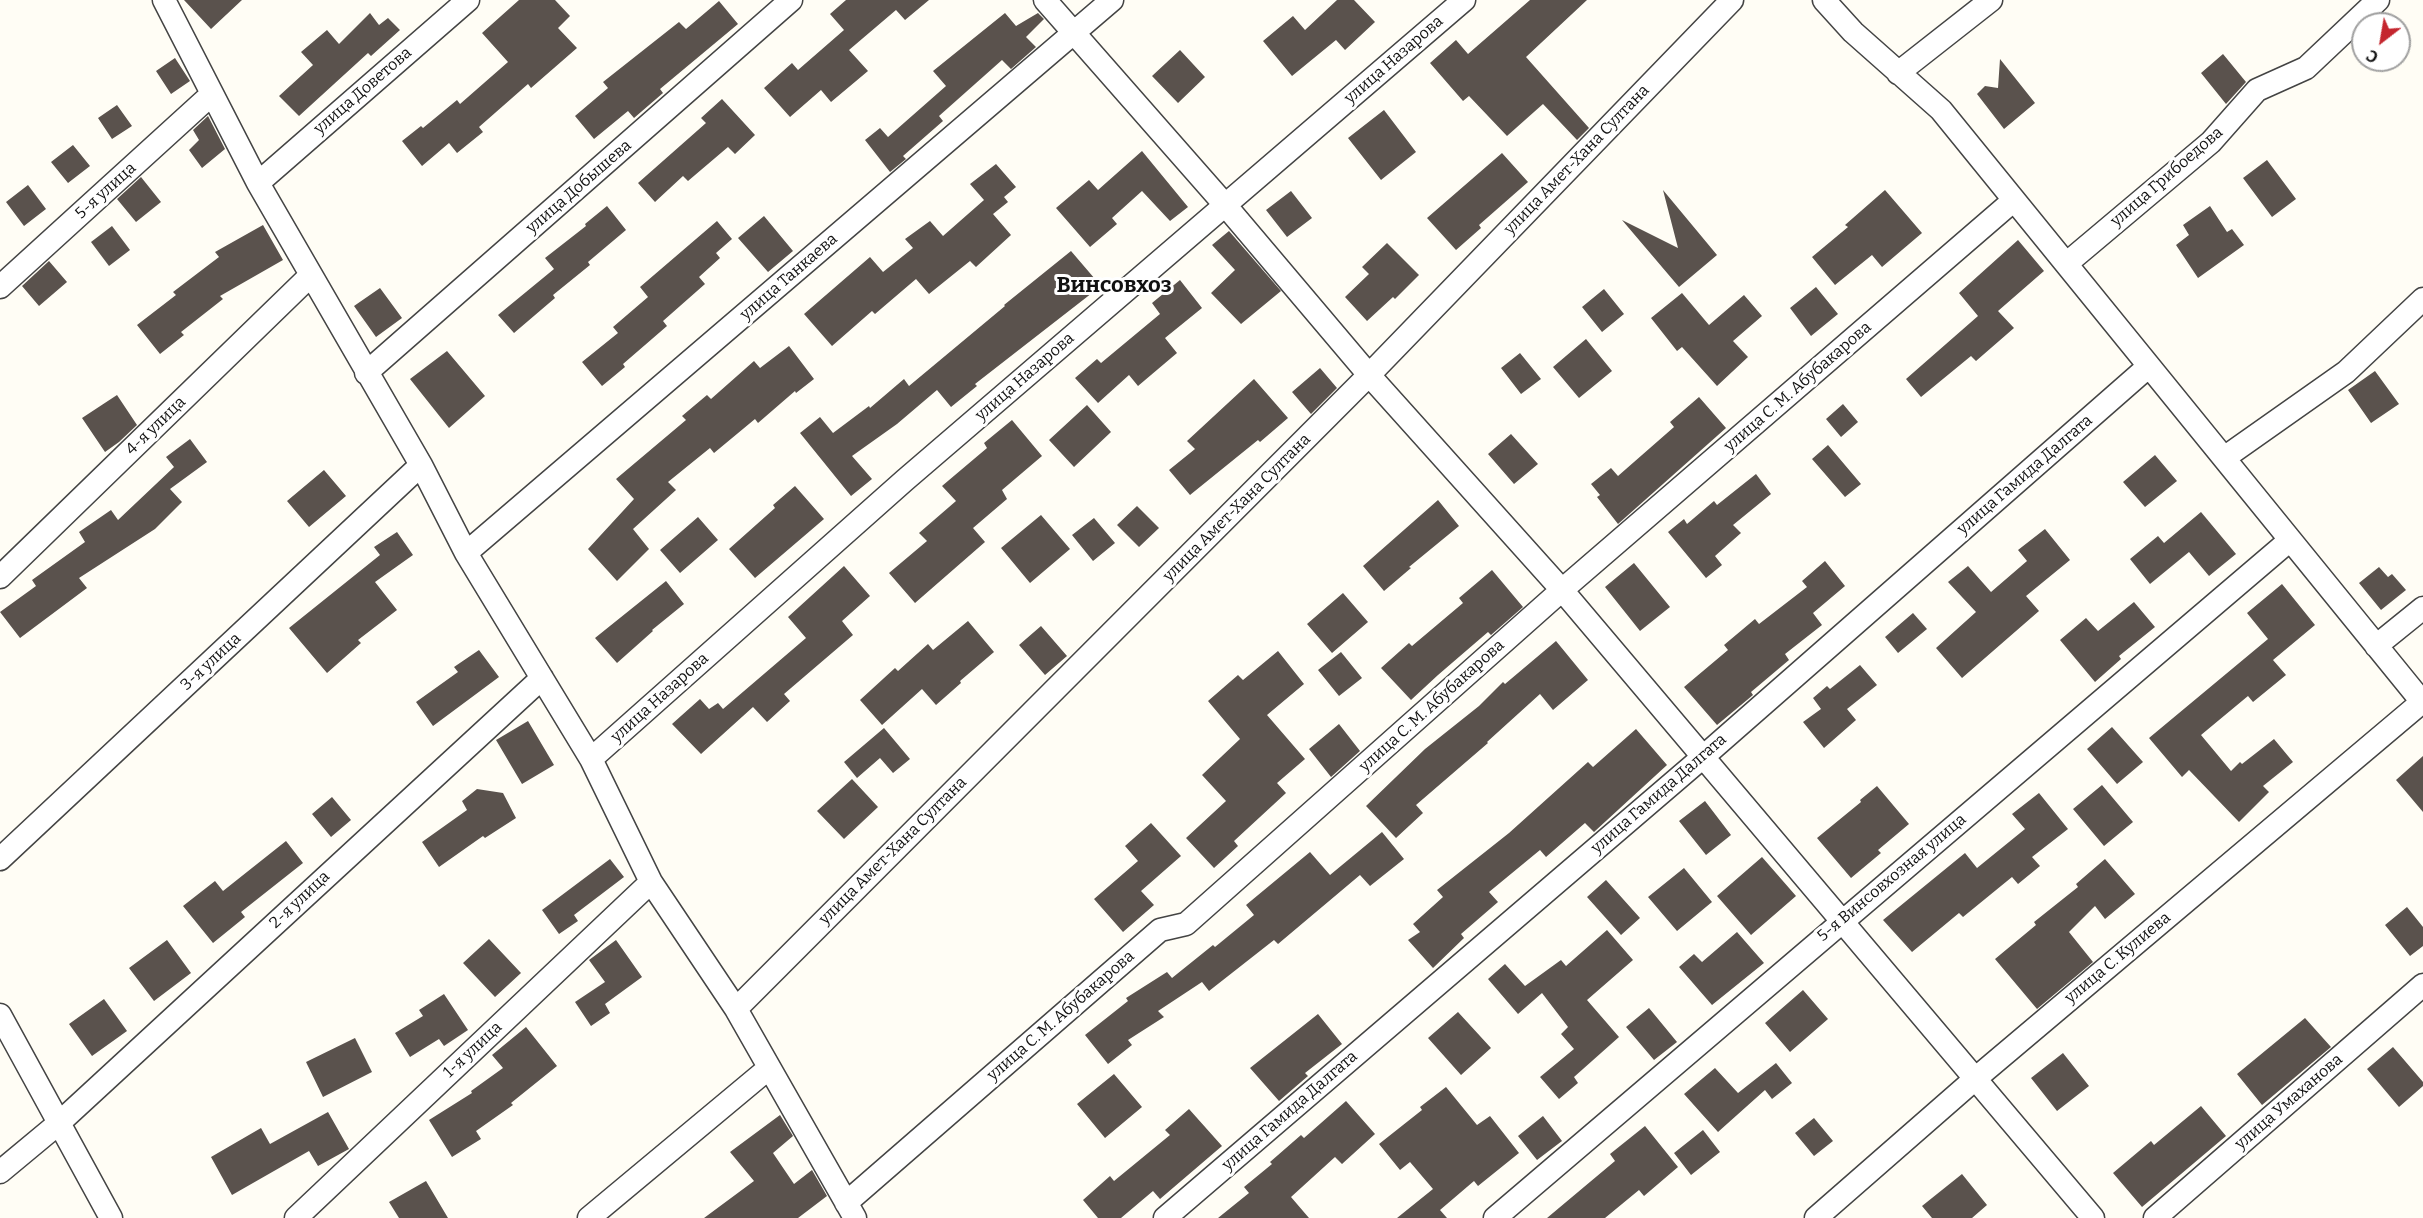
<!DOCTYPE html>
<html>
<head>
<meta charset="utf-8">
<style>
  body { margin:0 }
  #map { position:relative; width:2423px; height:1218px; overflow:hidden; background:#fffdf5; font-family:Bitter,serif }
  canvas { display:block }
  .north { position:absolute; left:2351px; top:12px; width:60px; height:60px; box-sizing:border-box; background:#fff; border:2px solid #a0a0a0; border-radius:50%; rotate:211deg; font-size:16px; font-weight:700; line-height:24px; text-align:center; color:#111 }
  .north::after { content:''; display:block; margin:auto; width:21px; height:27px; background:#c4262e; clip-path:polygon(50% 0,100% 100%,50% 72%,0 100%) }
</style>
</head>
<body>
<div id="map">
<canvas width="2423" height="1218"></canvas>
<div class="north">С</div>
</div>
<script>
const context = document.querySelector('canvas').getContext('2d');
context.lineJoin = 'round';
function paint(path, color) { context.fillStyle = color; context.fill(path, 'evenodd'); }
function strokePath(path, color, width, dash) { context.strokeStyle = color; context.lineWidth = width; context.lineCap = dash ? 'butt' : 'round'; context.setLineDash(dash || []); context.stroke(path); }
function label(font, color, halo, rows, align = 'center') {
  context.font = font + ' Bitter,serif'; context.lineWidth = 6; context.setLineDash([]); context.textBaseline = 'middle'; context.strokeStyle = halo; context.fillStyle = color; for (const [text, x, y, turn = 0] of rows) {
    context.save(); context.translate(x, y); context.rotate((+turn || 0) * Math.PI / 180); context.textAlign = isNaN(turn) ? turn : align; if (halo) context.strokeText(text, 0, 0); context.fillText(text, 0, 0); context.restore();
  }
}
paint(new Path2D(`
  M184,0H242L211,29Z
  M519,0H555L570,16L558,28L577,48L531,88L528,84L479,127L483,132L457,153L449,143L422,166L402,141L421,126L423,128L457,100L460,104L508,62L482,33Z
  M846,0H929L905,20L896,10L849,50L868,71L831,102L821,90L790,117L764,88L792,63L798,70L844,30L830,14Z
  M1337,0H1354L1375,22L1345,50L1336,40L1292,76L1263,41L1293,16L1305,30Z
  M1530,0H1587L1526,57L1589,128L1577,140L1543,104L1507,136L1469,96L1463,101L1430,63L1456,40L1468,54Z
  M719,1L738,24L660,89L663,93L634,118L628,111L594,139L575,116L608,88L603,82L679,22L686,29Z
  M370,13L379,25L388,18L400,30L371,56L368,53L299,116L279,96L313,65L301,52L327,30L339,44Z
  M1005,13L1016,26L1038,13L1044,19L1026,37L1036,47L1011,69L1002,60L939,116L943,121L903,156L906,159L890,172L865,140L880,128L888,137L946,86L933,71Z
  M1180,50L1205,77L1178,103L1152,76Z
  M2223,54L2246,82L2226,104L2201,73Z
  M175,58L190,81L171,94L156,71Z
  M2000,59L2035,103L2004,129L1977,94L1985,86L1998,88Z
  M722,99L755,135L735,154L728,147L688,181L683,176L655,202L638,183L706,123L701,118Z
  M117,105L132,126L112,139L98,118Z
  M1384,110L1416,152L1381,180L1348,138Z
  M208,116L225,149L202,168L189,150L199,140L193,130Z
  M73,145L90,166L68,183L51,162Z
  M1142,151L1188,207L1170,221L1142,191L1112,218L1117,224L1090,247L1056,208L1089,180L1098,190Z
  M1502,153L1528,182L1479,225L1481,228L1456,250L1427,218Z
  M2267,160L2296,199L2272,217L2243,178Z
  M996,164L1016,187L1004,197L1008,202L993,214L1011,235L976,267L970,261L929,294L916,279L875,314L872,311L832,346L804,314L870,257L883,272L913,248L905,239L930,221L943,236L984,200L970,184Z
  M141,177L161,202L136,222L117,199Z
  M28,185L46,209L24,226L6,202Z
  M1663,190L1717,255L1679,287L1622,220L1678,248Z
  M1885,190L1922,233L1882,267L1872,255L1835,285L1812,257L1848,227L1845,225Z
  M1291,191L1312,218L1287,237L1266,210Z
  M607,206L626,230L588,262L590,265L553,295L555,298L514,333L498,315L554,269L545,258L586,226L585,224Z
  M2210,206L2227,232L2232,229L2244,245L2198,278L2176,245L2189,235L2183,225Z
  M764,216L793,251L768,272L738,238Z
  M717,221L732,239L716,253L720,258L699,277L705,284L663,321L667,326L623,364L625,367L602,386L582,362L618,333L613,327L648,297L640,287Z
  M263,225L283,260L220,296L223,299L181,332L184,335L160,354L137,325L176,295L173,292L219,257L215,252Z
  M112,226L130,250L109,266L91,242Z
  M1229,231L1281,291L1241,324L1211,293L1235,270L1212,245Z
  M2018,240L2044,271L1998,311L2014,328L1976,361L1971,356L1921,397L1906,379L1978,316L1959,293Z
  M1387,243L1419,275L1395,299L1393,297L1367,321L1345,297L1369,274L1362,267Z
  M1071,251L1101,286L975,384L977,386L951,407L937,390L897,424L852,456L872,479L851,496L800,433L820,417L833,433L869,406L870,408L904,379L909,386L1005,306L1004,305Z
  M49,261L67,282L39,306L22,286Z
  M1180,280L1202,308L1165,338L1177,353L1138,386L1129,375L1098,403L1075,378L1097,359L1101,363L1160,314L1152,303Z
  M1816,287L1838,314L1811,336L1790,308Z
  M380,288L402,318L376,337L354,306Z
  M1604,289L1624,314L1602,332L1582,307Z
  M1682,293L1709,325L1744,295L1762,316L1733,341L1748,357L1717,386L1682,347L1677,351L1651,318Z
  M1586,339L1612,371L1579,398L1553,367Z
  M789,346L814,379L796,393L795,391L758,423L755,419L714,453L710,448L668,482L676,490L633,529L649,549L617,581L588,549L634,499L616,479L686,420L682,416L707,395L711,399L754,361L760,368Z
  M447,351L485,396L449,428L410,379Z
  M1520,353L1541,379L1521,394L1501,368Z
  M1320,368L1337,388L1311,414L1292,392Z
  M2375,371L2399,404L2371,423L2348,390Z
  M1254,379L1288,418L1260,442L1258,440L1190,495L1169,470L1195,449L1187,441Z
  M117,395L137,425L119,442L105,452L82,418Z
  M1699,397L1726,428L1618,524L1597,497L1600,495L1591,484L1611,468L1618,476L1674,427L1670,422Z
  M1843,404L1858,422L1841,437L1826,419Z
  M1087,405L1111,432L1074,467L1049,440Z
  M1012,420L1042,456L1002,490L1007,499L973,528L985,542L915,603L889,573L927,541L919,533L956,501L942,486L987,448L984,443Z
  M1511,434L1538,464L1514,484L1488,454Z
  M190,439L207,462L170,489L182,502L155,529L79,578L87,588L20,638L0,612L36,586L32,580L85,542L79,532L111,510L118,520L174,467L166,457Z
  M1828,445L1861,484L1845,497L1812,459Z
  M2155,455L2177,481L2145,507L2123,482Z
  M324,470L346,496L309,527L287,501Z
  M1756,474L1771,494L1733,525L1741,533L1715,556L1722,565L1706,578L1668,532L1684,519L1687,524L1714,501L1717,505Z
  M795,486L824,519L755,578L729,549L775,508L773,505Z
  M1438,500L1459,526L1409,567L1411,568L1384,591L1363,566Z
  M1137,506L1159,528L1139,547L1117,525Z
  M2201,512L2236,554L2209,576L2189,552L2150,584L2130,559L2158,536L2164,543Z
  M1041,515L1070,549L1030,583L1001,548Z
  M698,517L718,540L680,573L660,550Z
  M1094,518L1115,543L1093,561L1072,535Z
  M2045,529L2070,560L2026,596L2039,611L1962,678L1936,648L1976,612L1948,582L1968,566L1991,592L2027,561L2018,550Z
  M397,532L413,555L375,582L397,610L358,640L361,643L327,673L289,628L380,555L374,547Z
  M1825,561L1845,586L1813,613L1822,625L1785,654L1789,660L1751,692L1753,695L1717,725L1684,687L1728,650L1724,645L1755,619L1759,624L1807,587L1802,581Z
  M1634,563L1670,607L1640,631L1605,587Z
  M844,566L870,596L842,621L853,635L784,694L790,701L767,722L753,707L701,754L672,724L700,699L709,709L718,703L723,709L806,638L788,617Z
  M2379,567L2388,577L2392,574L2406,590L2381,610L2359,583Z
  M1492,570L1523,607L1491,635L1488,632L1438,675L1411,700L1381,668L1409,643L1412,646L1463,603L1459,598Z
  M666,581L684,604L652,630L653,631L617,663L595,638Z
  M2282,584L2315,625L2273,660L2286,675L2253,702L2248,696L2201,735L2231,771L2240,762L2242,764L2274,739L2293,762L2263,786L2269,792L2239,822L2189,770L2182,777L2149,738L2268,639L2247,613Z
  M1343,593L1368,622L1332,653L1307,624Z
  M2134,602L2155,627L2119,656L2121,659L2095,682L2060,640L2086,618L2098,631Z
  M1913,613L1927,629L1898,653L1885,637Z
  M968,621L994,652L960,681L961,683L936,705L922,689L882,725L860,700L895,668L898,671L928,644L933,650Z
  M1041,626L1067,656L1045,675L1019,645Z
  M1556,641L1588,680L1553,710L1540,694L1487,742L1488,743L1416,805L1423,813L1396,838L1366,806L1425,749L1479,706L1503,682L1505,684Z
  M479,650L499,677L433,726L416,702L458,672L454,667Z
  M1278,651L1304,684L1267,715L1305,759L1277,783L1286,793L1234,841L1238,846L1214,868L1186,838L1226,801L1202,775L1240,739L1208,701L1238,675L1243,680Z
  M1341,652L1362,678L1339,696L1318,670Z
  M1860,665L1877,685L1847,709L1856,720L1824,748L1803,722L1821,709L1813,698L1827,686L1830,689Z
  M528,721L554,765L522,784L496,740Z
  M1339,724L1360,751L1331,777L1309,749Z
  M2112,727L2143,762L2117,784L2087,749Z
  M884,728L910,759L893,773L880,758L857,778L844,762Z
  M1636,729L1667,765L1594,832L1585,823L1546,857L1540,850L1489,892L1498,902L1461,934L1464,938L1433,968L1408,940L1420,932L1413,924L1443,897L1437,890L1509,833L1588,762L1593,767Z
  M2423,756V812L2396,780Z
  M852,779L878,807L844,839L817,811Z
  M2102,785L2133,822L2104,846L2073,809Z
  M1877,786L1909,824L1878,850L1881,853L1851,878L1817,838L1861,802L1860,800Z
  M477,789L503,793L516,818L485,838L483,836L439,867L422,842L467,810L462,801Z
  M2039,793L2068,829L2032,857L2040,866L2018,884L2012,877L1963,917L1959,913L1912,952L1883,920L1965,853L1977,868L2025,829L2012,814Z
  M332,797L351,820L331,837L312,814Z
  M1705,801L1731,835L1706,855L1679,821Z
  M1151,823L1181,856L1141,891L1154,905L1123,932L1094,899L1138,861L1125,846Z
  M1382,832L1404,859L1370,886L1360,875L1278,944L1274,940L1209,991L1202,982L1158,1011L1164,1017L1128,1040L1132,1045L1108,1064L1085,1035L1128,1001L1126,998L1167,972L1172,978L1213,945L1215,947L1254,915L1246,905L1310,852L1330,875Z
  M286,841L303,863L241,912L245,917L213,943L183,906L215,881L223,891Z
  M1762,857L1796,896L1751,935L1717,896Z
  M610,859L624,877L574,915L578,921L559,934L542,910Z
  M2105,859L2135,894L2105,919L2095,906L2069,932L2093,962L2037,1009L1995,959L2036,925L2034,922L2078,887L2076,884Z
  M1684,868L1712,902L1677,931L1648,897Z
  M1606,880L1640,918L1621,935L1587,897Z
  M2407,907L2423,927V946L2410,956L2385,925Z
  M1607,930L1633,960L1587,1000L1619,1037L1574,1077L1578,1083L1559,1099L1540,1077L1574,1049L1561,1034L1568,1027L1542,993L1518,1014L1488,979L1505,964L1525,986L1561,960L1566,966Z
  M1737,932L1764,963L1712,1005L1679,967L1694,954L1702,962Z
  M489,939L521,973L495,997L463,963Z
  M167,940L191,973L154,1001L129,968Z
  M616,940L642,977L605,1004L610,1013L591,1026L575,1002L605,982L589,960Z
  M1803,990L1828,1019L1790,1052L1765,1023Z
  M444,994L468,1030L444,1046L439,1039L410,1057L395,1033L423,1016L419,1010Z
  M104,999L127,1031L92,1056L69,1024Z
  M1649,1008L1677,1042L1654,1060L1626,1027Z
  M1458,1012L1491,1048L1461,1075L1428,1038Z
  M1318,1014L1342,1044L1305,1073L1308,1076L1279,1101L1250,1068Z
  M2305,1018L2331,1047L2262,1105L2237,1074Z
  M526,1027L557,1066L511,1103L513,1105L476,1131L481,1139L452,1157L429,1120L472,1093L471,1091L503,1068L492,1055Z
  M355,1038L372,1072L323,1097L306,1062Z
  M2393,1047L2423,1082V1086L2399,1107L2367,1069Z
  M2063,1053L2089,1086L2057,1111L2031,1078Z
  M1776,1063L1792,1083L1772,1099L1765,1090L1718,1132L1684,1094L1715,1068L1738,1093Z
  M1114,1074L1142,1107L1105,1138L1077,1104Z
  M1446,1087L1477,1125L1490,1116L1519,1153L1478,1186L1474,1181L1440,1210L1447,1218H1397L1433,1189L1410,1162L1400,1170L1379,1144L1422,1110L1420,1107Z
  M1346,1101L1375,1134L1342,1164L1335,1157L1291,1197L1309,1218H1218L1249,1193L1244,1187L1272,1164L1270,1162L1301,1135L1304,1138Z
  M2201,1106L2226,1136L2142,1207L2113,1173L2151,1141L2154,1145Z
  M1189,1109L1222,1146L1160,1199L1153,1191L1121,1218H1098L1083,1200L1110,1176L1114,1181L1170,1135L1165,1130Z
  M328,1112L349,1149L318,1166L309,1151L232,1195L211,1157L261,1128L270,1144Z
  M780,1115L793,1136L773,1153L794,1184L812,1170L827,1196L798,1218H704L754,1181L730,1152Z
  M1543,1116L1562,1141L1537,1160L1518,1136Z
  M1814,1118L1833,1141L1814,1156L1795,1133Z
  M1645,1126L1678,1167L1644,1196L1639,1190L1605,1218H1547L1615,1161L1610,1154Z
  M1703,1130L1720,1152L1691,1175L1674,1153Z
  M1962,1174L1987,1205L1972,1218H1932L1922,1206Z
  M426,1181L448,1218H399L389,1202Z`), '#5a524d');
const street = new Path2D(`
  M164,0L258,183L421,465L466,553L591,759L651,882L736,1009L855,1218
  M1045,0L1226,206L1369,375L1562,590L2093,1218
  M1824,0L1853,32L1941,110L2423,703
  M1898,73L1991,0
  M258,183L468,0
  M2066,264L2211,142L2257,90L2306,68L2378,0
  M0,287L212,94
  M366,373L791,0
  M2224,458L2346,372L2423,299
  M466,553L1112,0
  M0,577L311,275
  M2376,646L2423,608
  M591,759L905,480L1464,0
  M0,859L421,465
  M736,1009L1369,375L1732,0
  M0,1015L111,1218
  M0,1172L59,1123L542,678
  M846,1203L1160,930L1186,924L1562,590L2014,200
  M296,1218L651,882
  M589,1218L769,1068
  M1165,1218L1703,757L2149,366
  M1495,1218L2290,540
  M1816,1218L1975,1079L2422,702
  M2155,1218L2423,985`);
strokePath(street, '#444', 25);
strokePath(street, '#fff', 22);
label('16px', '#111', '#fff', [
  ["улица Назарова",1394,60,-41],
  ["улица Доветова",363,91,-41],
  ["улица Амет-Хана Султана",1577,160,-46],
  ["улица Грибоедова",2167,177,-41],
  ["улица Добышева",579,187,-41],
  ["5-я улица",106,191,-42],
  ["улица Танкаева",789,277,-41],
  ["улица Назарова",1025,377,-41],
  ["улица С. М. Абубакарова",1798,387,-41],
  ["4-я улица",156,426,-44],
  ["улица Гамида Далгата",2025,475,-41],
  ["улица Амет-Хана Султана",1237,508,-45],
  ["3-я улица",211,662,-43],
  ["улица Назарова",660,698,-42],
  ["улица С. М. Абубакарова",1432,706,-42],
  ["улица Гамида Далгата",1659,794,-41],
  ["улица Амет-Хана Султана",893,851,-45],
  ["5-я Винсовхозная улица",1892,878,-40],
  ["2-я улица",300,900,-43],
  ["улица С. Кулиева",2118,958,-40],
  ["улица С. М. Абубакарова",1061,1016,-41],
  ["1-я улица",473,1050,-43],
  ["улица Умаханова",2289,1102,-41],
  ["улица Гамида Далгата",1290,1111,-41]
]);
label('bold 22px', '#111', '#fff', [
  ["Винсовхоз",1114,286]
]);
</script>
</body>
</html>
